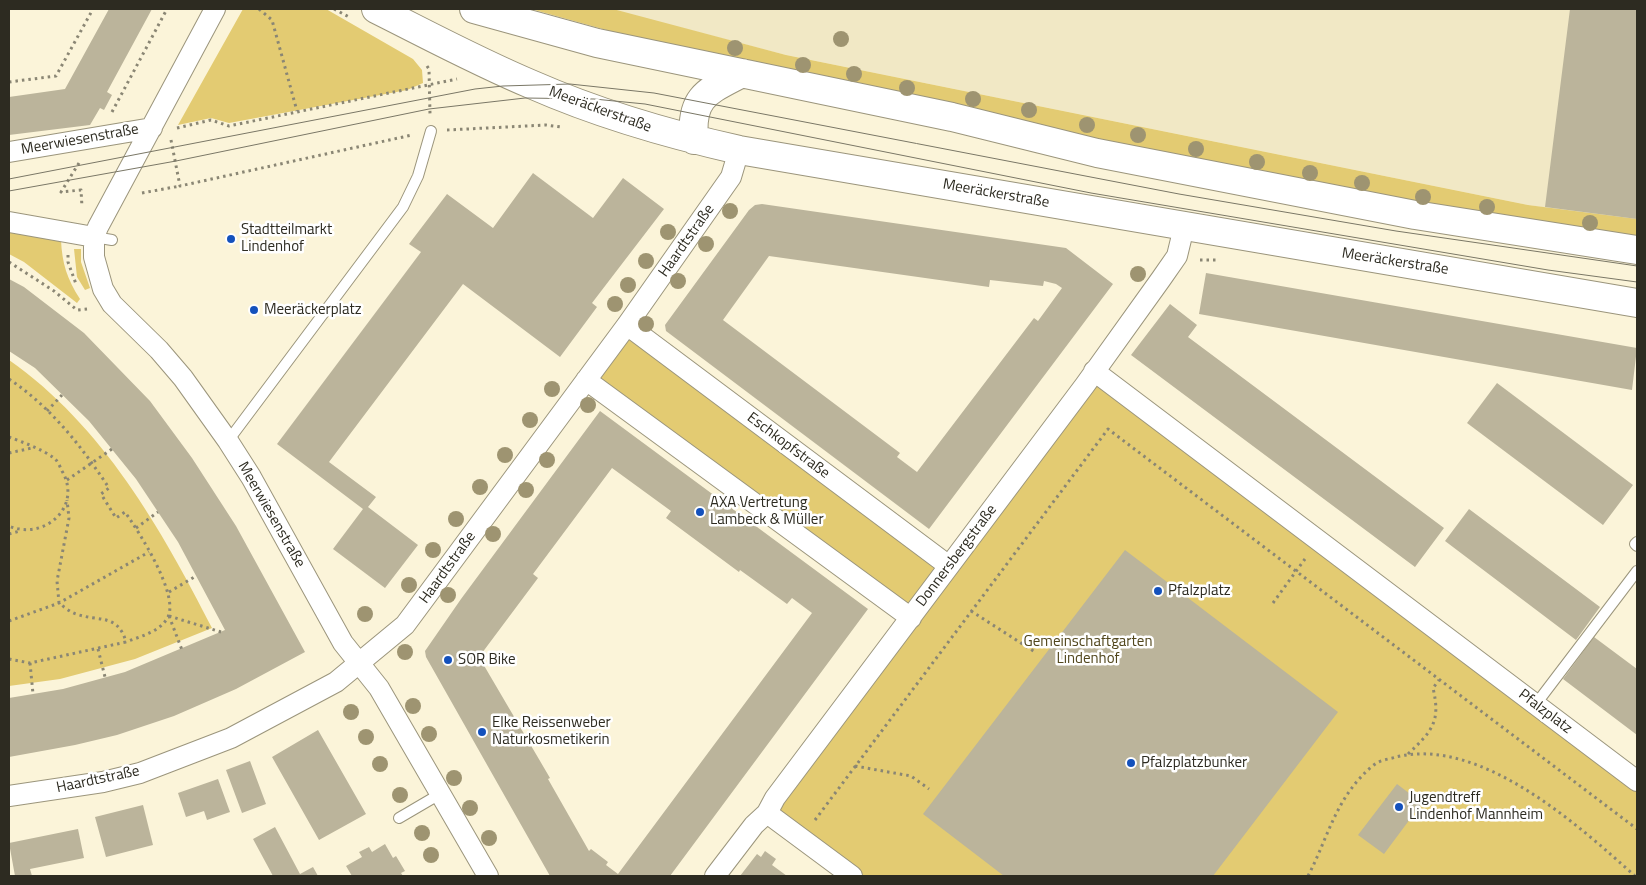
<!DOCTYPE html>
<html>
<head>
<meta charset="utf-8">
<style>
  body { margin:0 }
  #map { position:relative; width:1646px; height:885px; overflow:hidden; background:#fbf4d9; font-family:"Titillium Web",sans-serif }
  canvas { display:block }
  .frame { position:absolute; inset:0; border:10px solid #2d2b21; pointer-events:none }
</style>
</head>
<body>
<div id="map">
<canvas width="1646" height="885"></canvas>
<div class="frame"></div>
</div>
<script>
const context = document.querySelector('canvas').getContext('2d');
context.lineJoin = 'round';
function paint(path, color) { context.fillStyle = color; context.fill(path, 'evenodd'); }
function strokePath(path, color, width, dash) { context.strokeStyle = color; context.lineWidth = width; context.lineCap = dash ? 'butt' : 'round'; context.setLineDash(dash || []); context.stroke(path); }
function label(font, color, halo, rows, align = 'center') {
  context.font = font + ' "Titillium Web",sans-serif'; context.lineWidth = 5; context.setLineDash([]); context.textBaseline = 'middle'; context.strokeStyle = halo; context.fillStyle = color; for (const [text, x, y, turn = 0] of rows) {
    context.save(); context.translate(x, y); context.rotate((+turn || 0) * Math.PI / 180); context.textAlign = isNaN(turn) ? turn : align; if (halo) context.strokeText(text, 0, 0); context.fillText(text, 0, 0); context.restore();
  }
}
paint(new Path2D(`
  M609,9H1637V220L1528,205L786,55Z`), '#f1e8c5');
paint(new Path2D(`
  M243,9H326L413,59L422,70L423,83L407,90L229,123L211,118L178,125Z
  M531,9H613L786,55L1528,205L1637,219V244L1379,202L721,62Z
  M9,230L61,240C62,263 67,279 80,299L77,303L24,262L9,254Z
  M74,249H81V262L90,288L85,290L77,277Z
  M627,325L949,566L1093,380L1637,790V876H852L767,813L910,618L586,380Z
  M9,360C103,426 161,528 212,628L135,659L60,679L9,686Z`), '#e3cb72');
paint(new Path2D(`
  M109,9H152L107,92L112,95L104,110L100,108L90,125L9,135V97L65,89Z
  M1570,9H1637V219L1545,207Z
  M533,173L593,218L623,178L664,209L592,303L597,307L560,357L463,284L329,462L376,497L368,507L418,545L385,588L333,549L363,509L277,444L421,252L409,244L447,194L493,228Z
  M762,204L1066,248L1113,284L929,529L666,331L665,325L749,210L755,205ZM769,256L989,287L990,280L1043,286L1044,281L1056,284L1062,288L1038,321L1034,318L917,472L897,457L900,453L723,320Z
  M1206,273L1637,348L1632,390L1199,314Z
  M9,279L24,287L84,333L150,401L192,458L236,526L305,652L236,689L174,716L117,735L75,745L9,757V698L63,689L125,672L225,630L178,542L136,479L89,421L35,368L9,351Z
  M1170,304L1197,325L1188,337L1444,528L1415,567L1131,355Z
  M1497,383L1633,485L1603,525L1467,423Z
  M600,411L868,609L670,876H550L426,657L425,651L461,599ZM612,468L671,511L666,518L739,572L740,570L787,604L792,598L812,613L618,874L606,865L608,862L591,849L589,851L548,779L550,778L479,657L538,578L533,574Z
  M1469,509L1600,607L1576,640L1445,541Z
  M1125,550L1338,712L1213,876H1004L923,814Z
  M1594,637L1637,669V735L1563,679Z
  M318,730L366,814L319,840L272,757Z
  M250,761L266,804L242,813L226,770Z
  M218,779L230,812L207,820L204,811L186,817L178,793Z
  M1397,784L1422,803L1384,854L1358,835Z
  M143,805L153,845L106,857L95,817Z
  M275,827L300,874L313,867L318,876H273L253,839Z
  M78,829L84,858L30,869L32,876H15L9,843Z
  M385,844L393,858L396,856L405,871L401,873L403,876H352L346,866L362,857L359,852L369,847L372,852Z
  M765,851L776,859L772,865L787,876H740L757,854L761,857Z`), '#bbb49b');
const lane = new Path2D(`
  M94,237L112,240
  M228,441L403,207L418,176L431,131
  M1637,542L1635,544L1637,546
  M1536,704L1637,571
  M399,818L440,794`);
const street = new Path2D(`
  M215,9L98,227L94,237V257L103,289L112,304L159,350L183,378L228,441L251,477L343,643L379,688L488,876
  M9,152L152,128
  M9,222L94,237
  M627,325L949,566
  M1094,371L1637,781
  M586,380L911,618
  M9,796L103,782L140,773L231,738L336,682L405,625L627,325L731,177L739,150
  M767,813L852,876
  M715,876L754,825L767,813L775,798L1085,385L1161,279L1177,256L1184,227`);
const secondary = new Path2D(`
  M376,9C428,35 480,63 533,85C599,114 668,134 739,150L1637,303
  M474,9L597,43L952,117L1097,153L1415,215L1637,250
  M694,140C690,96 708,91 742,73`);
strokePath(lane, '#9b957c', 12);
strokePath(street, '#9b957c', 22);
strokePath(secondary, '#9b957c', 30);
strokePath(new Path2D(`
  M259,9L272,20L297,111
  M334,9L351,18
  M427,66L429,69L430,114
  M9,82L56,76L93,9
  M112,112L167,9
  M177,128L211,120L229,126L457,79
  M447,130L546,125L561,127
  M171,140L180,186L412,135
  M79,163L61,192L81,190L82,207
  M142,193L180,186
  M68,255V262L76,284
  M1200,260H1216
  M9,262L54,291L77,310L87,309
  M9,379C51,407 82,447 109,488L101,494L116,518L125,512C139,532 179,594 168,617C160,632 141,636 126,642
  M47,411L62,395
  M9,437C22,442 42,449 54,458C58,461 60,467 62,471C83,507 44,541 9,526
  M9,453L32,448
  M67,480L112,449
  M136,528L158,512
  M9,534L20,531
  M169,592L196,576
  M1273,603L1305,559
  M971,611L1035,652
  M169,616L221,632
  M169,616L182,650
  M9,621L59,603L149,552
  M98,649L105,677
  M9,659L30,663L126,642C118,613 98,622 76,614C70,612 64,607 59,603L57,581L69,518L67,500
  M30,663L33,694
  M1408,754C1432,731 1441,722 1433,688L1439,680
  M855,766L911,776L929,789
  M815,820L1108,429L1637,829
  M1308,876C1329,836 1336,795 1375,764C1380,760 1390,759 1396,757C1480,736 1578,825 1635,876`), '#8a8674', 3, [2.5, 4]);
strokePath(lane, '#fff', 10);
strokePath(street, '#fff', 20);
strokePath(secondary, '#fff', 28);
strokePath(new Path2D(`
  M9,179L475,89L503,86L570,84L654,93L1179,194L1396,231L1637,266
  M9,191L176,161L429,109L525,98L594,99L645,104L1091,193L1548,270L1637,282`), '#7a7766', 1);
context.fillStyle = '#9e9471';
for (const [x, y] of [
  [841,39],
  [735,48],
  [803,65],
  [854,74],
  [907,88],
  [973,99],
  [1029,110],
  [1087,125],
  [1138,135],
  [1196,149],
  [1257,162],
  [1310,173],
  [1362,183],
  [1423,197],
  [1487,207],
  [730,211],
  [1590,223],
  [668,232],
  [706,244],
  [646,261],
  [1138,274],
  [678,281],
  [628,285],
  [615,304],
  [646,324],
  [552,389],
  [588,405],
  [530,420],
  [505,455],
  [547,460],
  [480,487],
  [526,490],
  [456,519],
  [493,534],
  [433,550],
  [409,585],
  [448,595],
  [365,614],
  [405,652],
  [413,706],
  [351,712],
  [429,734],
  [366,737],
  [380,764],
  [454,778],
  [400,795],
  [470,808],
  [422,833],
  [489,838],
  [431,855]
]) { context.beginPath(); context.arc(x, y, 8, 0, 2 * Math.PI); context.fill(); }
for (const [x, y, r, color] of [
  [231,239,5,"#1451bc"],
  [254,310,5,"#1451bc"],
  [700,512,5,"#1451bc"],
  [1158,591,5,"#1451bc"],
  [448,660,5,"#1451bc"],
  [482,732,5,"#1451bc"],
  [1131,763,5,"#1451bc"],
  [1399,807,5,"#1451bc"]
]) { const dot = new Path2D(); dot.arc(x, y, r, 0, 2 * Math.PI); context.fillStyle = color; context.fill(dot); strokePath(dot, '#fff', 2); }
label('15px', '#2d2b21', '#fff', [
  ["Meeräckerstraße",600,110,20],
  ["Meerwiesenstraße",80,140,-10],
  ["Meeräckerstraße",996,194,10],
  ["Haardtstraße",687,241,-55],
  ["Meeräckerstraße",1395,262,9],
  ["Eschkopfstraße",788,446,37],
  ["Meerwiesenstraße",271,515,60],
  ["Donnersbergstraße",957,556,-53],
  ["Haardtstraße",448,568,-54],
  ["Pfalzplatz",1545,712,37],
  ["Haardtstraße",98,780,-12]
]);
label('15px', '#2d2b21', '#fff', [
  ["Stadtteilmarkt",241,230],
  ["Lindenhof",241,247],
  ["Meeräckerplatz",264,310],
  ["AXA Vertretung",710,503],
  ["Lambeck & Müller",710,520],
  ["Pfalzplatz",1168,591],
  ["SOR Bike",458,660],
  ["Elke Reissenweber",492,723],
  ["Naturkosmetikerin",492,740],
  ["Pfalzplatzbunker",1141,763],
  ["Jugendtreff",1409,798],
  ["Lindenhof Mannheim",1409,815]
], 'left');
label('15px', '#51461c', '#fff', [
  ["Gemeinschaftgarten",1088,642],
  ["Lindenhof",1088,659]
]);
</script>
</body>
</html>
